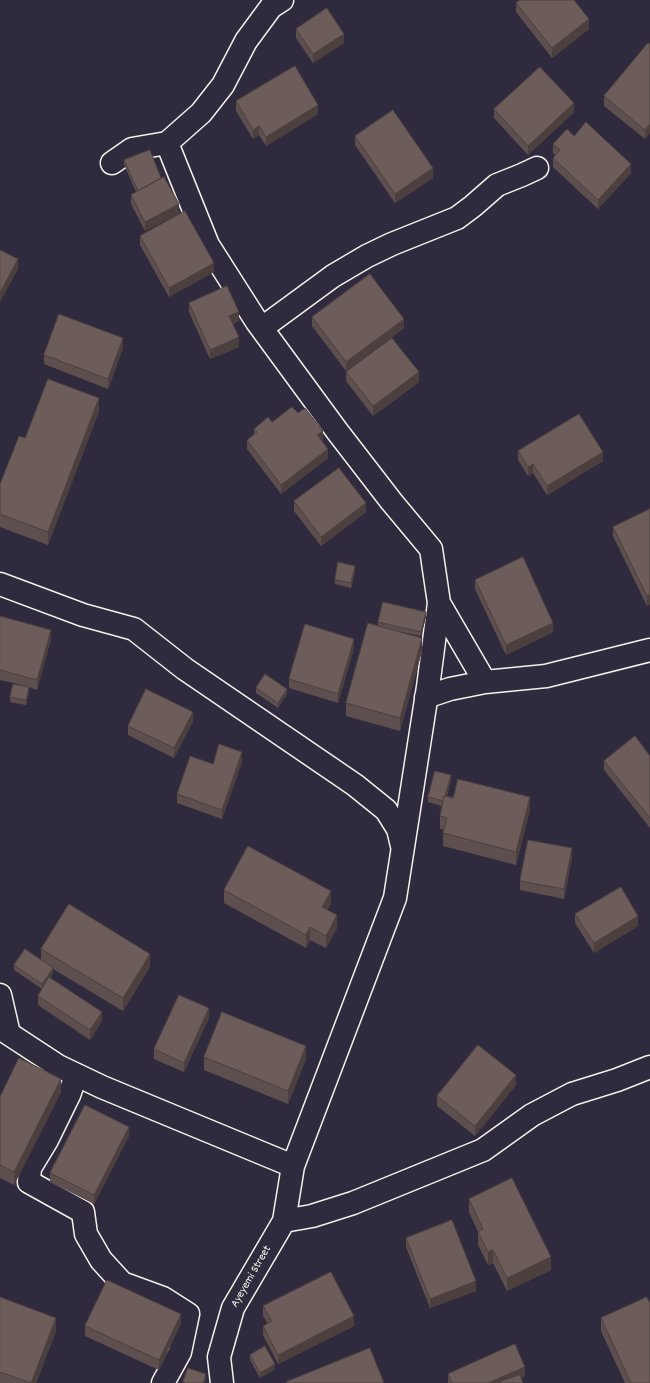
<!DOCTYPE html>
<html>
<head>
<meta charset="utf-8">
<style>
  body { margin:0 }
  canvas { display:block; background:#2f2a3d }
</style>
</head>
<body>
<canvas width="650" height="1383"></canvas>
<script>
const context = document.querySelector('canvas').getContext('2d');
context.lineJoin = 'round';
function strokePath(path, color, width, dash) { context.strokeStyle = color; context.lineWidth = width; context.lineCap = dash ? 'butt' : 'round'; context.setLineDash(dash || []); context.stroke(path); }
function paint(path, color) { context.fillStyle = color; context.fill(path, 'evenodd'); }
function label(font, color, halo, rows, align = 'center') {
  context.font = font + ' Dekko,sans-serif'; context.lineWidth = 3; context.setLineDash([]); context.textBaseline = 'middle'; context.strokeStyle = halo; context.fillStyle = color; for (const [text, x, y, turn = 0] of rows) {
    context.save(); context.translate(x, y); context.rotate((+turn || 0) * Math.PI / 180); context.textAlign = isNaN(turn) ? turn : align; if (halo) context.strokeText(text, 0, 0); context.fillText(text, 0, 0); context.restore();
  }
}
const minor = new Path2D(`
  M167,143L208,245L257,322L337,431L391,501L431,549L439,603L428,687L395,898L293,1166L284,1221L233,1308L219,1357L222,1383
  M112,163L132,149L167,143L201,113L223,85L246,41L271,7L282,0
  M262,328L333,276L367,256L392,244L457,218L473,206L497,185L522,175L537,168
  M0,584L83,615L134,629L185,669L355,785L386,810L398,829L402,846
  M439,603L485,682
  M426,697L450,689L485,682L546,676L650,650
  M0,995L9,1034
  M0,1028L58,1066L102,1087L293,1166
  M76,1075L69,1095L47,1140L30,1168L29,1182L83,1212L86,1234L101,1260L122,1283L163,1298L188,1314L180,1352L163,1383
  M284,1221L312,1216L353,1203L483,1150L532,1115L572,1094L617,1080L650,1067`);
strokePath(minor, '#f4f1e8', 25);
strokePath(minor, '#2f2a3d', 22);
paint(new Path2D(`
  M516,3L589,29L552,58L516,12Z
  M296,29L344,43L313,63L296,38Z
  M650,44L645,139L604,106V96Z
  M236,101L318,114L266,146L259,135L253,139L236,111Z
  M494,109L574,112L528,155L494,118Z
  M355,136L433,178L395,203L355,145Z
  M574,136L631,173L598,209L553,167V158L555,155L553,153V144Z
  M150,150L145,231L131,204V195L136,192L124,164V160Z
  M140,236L214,272L169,297L140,245Z
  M189,303L239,321L233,324L239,347L210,359L189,312Z
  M312,317L404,328L346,371L312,326Z
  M123,348L108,389L44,364V355Z
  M346,372L419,382L373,416L346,381Z
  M99,411L48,545L0,527V484L25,438Z
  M298,413L323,440L322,441L328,458L281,494L247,449V440L254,434V429Z
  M518,451L603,461L547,495L533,473L528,476L518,460Z
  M294,501L366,512L321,546L294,511Z
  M650,509V604L647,606L613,536V527Z
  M355,571L351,588L335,584V580Z
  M475,580L553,632L506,655L475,589Z
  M0,616L51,639L37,690L29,687V692L26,705L10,702V697L22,685L0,680Z
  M426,617L421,636L397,631L422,651L400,731L346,716V703L378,626V622Z
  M354,648L338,703L289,688V679Z
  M256,688L287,694L278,708L256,693Z
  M193,721L174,758L128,735V726Z
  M650,756V828L604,770V761Z
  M242,762L222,819L177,803V794L213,764Z
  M451,780L447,796L530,810L516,865L443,846V833L444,830L440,829V816L442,806L428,802V797Z
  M572,858L564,899L520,890V881Z
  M224,890L331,904L327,910L337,928L326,948L310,940L306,948L224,903Z
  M575,914L638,926L594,953L575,923Z
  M41,949L150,967L123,1011L53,969V973L50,978L102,1021L90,1040L38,1005V996L42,989L14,970V965L41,960Z
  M209,1018L184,1072L154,1059V1049Z
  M204,1057L306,1059L288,1104L204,1070Z
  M516,1085L475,1136L437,1106V1096Z
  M61,1092L14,1185L0,1178V1097Z
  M129,1136L94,1204L50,1182V1173Z
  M469,1199L551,1270L507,1291L493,1263L488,1265L478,1245V1232L469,1212Z
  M406,1238L476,1291L430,1308L406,1247Z
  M0,1297L56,1331L36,1383H0Z
  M263,1306L354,1326L278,1364L263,1335V1326L268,1324L263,1316Z
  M601,1318L650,1383H625L601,1331Z
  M181,1323L159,1370L85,1336V1326Z
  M250,1355L275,1369L260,1378L250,1360Z
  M448,1374L525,1376L521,1378L523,1383H448Z`), '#5d4f4d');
paint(new Path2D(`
  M589,19V29L552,58V48Z
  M344,34V43L313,63V54Z
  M574,103V112L528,155V146Z
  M318,105V114L266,146V137Z
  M650,124V133L645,139V130Z
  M259,126V135L253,139V130Z
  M631,164V173L598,209V200Z
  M433,168V178L395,203V194Z
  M179,204V214L145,231V222Z
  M18,259V269L0,302V293Z
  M214,263V272L169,297V288Z
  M239,312V321L229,325V316Z
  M404,319V328L346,371V362Z
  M239,337V347L210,359V350Z
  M123,338V348L108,389V379Z
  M419,372V382L373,416V406Z
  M99,398V411L48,545V532Z
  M323,431V440L317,445V435Z
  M328,449V458L281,494V485Z
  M603,452V461L547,495V486Z
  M533,464V473L528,476V467Z
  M366,503V512L321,546V537Z
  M355,566V571L351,588V583Z
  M650,595V604L647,606V596Z
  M426,612V617L421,636V632Z
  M553,623V632L506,655V645Z
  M51,630V639L37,690V680Z
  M422,638V651L400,731V718Z
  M354,639V648L338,703V694Z
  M29,687V692L26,705V700Z
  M287,689V694L278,708V703Z
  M193,712V721L174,758V748Z
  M242,752V762L222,819V810Z
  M451,775V780L444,806V801Z
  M530,797V810L516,865V852Z
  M572,848V858L564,899V889Z
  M331,891V904L322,920V907Z
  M337,915V928L326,948V936Z
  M638,916V926L594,953V943Z
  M310,927V940L306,948V935Z
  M150,954V967L123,1011V998Z
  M53,968V973L42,989V984Z
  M209,1008V1018L184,1072V1063Z
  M102,1012V1021L90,1040V1030Z
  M306,1046V1059L288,1104V1091Z
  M516,1075V1085L475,1136V1126Z
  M61,1079V1092L14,1185V1172Z
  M129,1127V1136L94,1204V1195Z
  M493,1250V1263L488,1265V1252Z
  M551,1257V1270L507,1291V1278Z
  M476,1281V1291L430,1308V1299Z
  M181,1314V1323L159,1370V1360Z
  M354,1316V1326L278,1364V1355Z
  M56,1318V1331L36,1383H31Z
  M275,1364V1369L260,1378V1373Z
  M525,1367V1376L509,1383H488Z
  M206,1374V1379L204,1383H203Z`), '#4c403f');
const building = new Path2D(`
  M520,0H574L589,19L552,48L516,3Z
  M327,8L344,34L313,54L296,29Z
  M648,43L650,44V124L645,130L604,96Z
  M295,66L318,105L266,137L259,126L253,130L236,101Z
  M540,67L574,103L528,146L494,109Z
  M393,110L433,168L395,194L355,136Z
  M586,122L631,164L598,200L553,158L560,150L553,144L567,129L574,136Z
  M150,150L161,178L138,191L124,160Z
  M164,177L179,204L145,222L131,195Z
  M185,211L214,263L169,288L140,236Z
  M0,250L18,259L0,293Z
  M370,274L404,319L346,362L312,317Z
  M227,286L239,312L229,316L239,337L210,350L189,303Z
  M59,314L123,338L108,379L44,355Z
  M392,338L419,372L373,406L346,372Z
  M48,379L99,398L48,532L0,514V484L19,436L25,438Z
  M292,407L298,413L305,408L323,431L317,435L328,449L281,485L247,440L257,432L254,429L268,417L272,422Z
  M579,414L603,452L547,486L533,464L528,467L518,451Z
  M339,468L366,503L321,537L294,501Z
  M650,509V595L647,596L613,527Z
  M523,557L553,623L506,645L475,580Z
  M338,562L355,566L351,583L335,580Z
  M383,602L426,612L421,632L378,622Z
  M0,616L51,630L37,680L0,670Z
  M368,623L422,638L400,718L346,703Z
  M305,624L354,639L338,694L289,679Z
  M265,674L287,689L278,703L256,688Z
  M13,684L29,687L26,700L10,697Z
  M146,689L193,712L174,748L128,726Z
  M635,736L650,756V818L604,761Z
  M219,744L242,752L222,810L177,794L190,756L213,764Z
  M435,771L451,775L445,796H444L443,801L428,797Z
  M458,779L530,797L516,852L443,833L447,818L440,816L444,796L453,798Z
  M528,840L572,848L564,889L520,881Z
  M248,846L331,891L322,907L337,915L326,936L310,927L306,935L224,890Z
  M621,887L638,916L594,943L575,914Z
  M69,904L150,954L123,998L41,949Z
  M25,949L53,968L42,984L14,965Z
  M49,977L102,1012L90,1030L38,996Z
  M179,995L209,1008L184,1063L154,1049Z
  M222,1012L306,1046L288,1091L204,1057Z
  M478,1045L516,1075L475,1126L437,1096Z
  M19,1058L61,1079L14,1172L0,1165V1097Z
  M85,1105L129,1127L94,1195L50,1173Z
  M512,1178L551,1257L507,1278L493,1250L488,1252L478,1232L483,1229L469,1199Z
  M452,1220L476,1281L430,1299L406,1238Z
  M331,1272L354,1316L278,1355L263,1326L272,1321L263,1306Z
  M107,1280L181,1314L159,1360L85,1326Z
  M0,1297L56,1318L31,1383L0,1372Z
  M647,1297L650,1303V1383H631L601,1318Z
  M515,1344L525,1367L488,1383H452L448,1374Z
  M265,1346L275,1364L260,1373L250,1355Z
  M370,1348L384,1383H287L286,1382Z
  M188,1368L206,1374L203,1383H186L183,1382Z
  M520,1375L523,1383H496Z`);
paint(building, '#6c5c5a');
strokePath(building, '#4c403f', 1);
label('12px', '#f4f1e8', '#2f2a3d', [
  ["Ayeyemi Street",252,1277,-60]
]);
</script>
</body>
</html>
